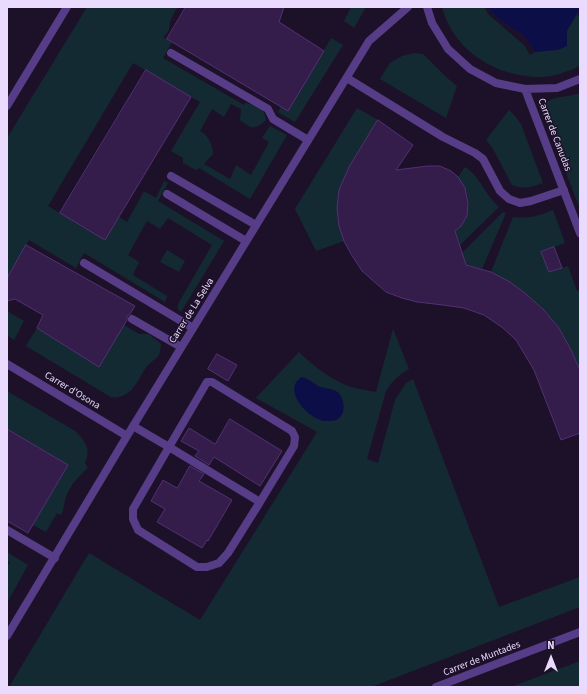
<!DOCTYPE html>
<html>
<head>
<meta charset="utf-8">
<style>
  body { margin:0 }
  #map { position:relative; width:587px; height:694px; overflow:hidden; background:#1d1129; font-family:"Source Sans 3",sans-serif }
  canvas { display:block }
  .frame { position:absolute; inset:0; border:8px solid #e9dafe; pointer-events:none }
  .north { position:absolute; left:531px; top:638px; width:40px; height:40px; -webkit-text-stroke:3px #1d1129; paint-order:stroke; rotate:0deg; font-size:11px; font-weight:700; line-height:16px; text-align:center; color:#e9dafe }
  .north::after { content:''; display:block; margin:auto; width:14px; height:18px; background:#e9dafe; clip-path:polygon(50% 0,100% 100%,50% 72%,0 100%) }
</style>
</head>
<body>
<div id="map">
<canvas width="587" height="694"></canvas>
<div class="frame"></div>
<div class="north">N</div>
</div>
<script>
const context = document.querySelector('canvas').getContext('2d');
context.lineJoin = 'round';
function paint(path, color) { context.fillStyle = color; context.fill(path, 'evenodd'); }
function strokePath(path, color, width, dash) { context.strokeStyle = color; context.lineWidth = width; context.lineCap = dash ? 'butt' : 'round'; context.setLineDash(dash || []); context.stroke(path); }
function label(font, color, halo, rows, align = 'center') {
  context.font = font + ' "Source Sans 3",sans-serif'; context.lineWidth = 3; context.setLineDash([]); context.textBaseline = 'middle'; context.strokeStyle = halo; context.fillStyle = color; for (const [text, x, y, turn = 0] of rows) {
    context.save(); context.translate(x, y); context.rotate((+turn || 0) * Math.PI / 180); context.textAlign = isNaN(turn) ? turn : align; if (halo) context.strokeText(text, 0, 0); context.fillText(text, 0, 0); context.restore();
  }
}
paint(new Path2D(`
  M87,7H178C175,11 173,15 171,19C168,27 172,30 163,37L172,42L163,58L244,105L245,103C258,106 264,106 266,120C255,130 251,129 240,120L241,109L231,104L224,117L212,109L200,131C208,135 213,145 213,154L204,164L230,179L236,165L251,175L269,142L262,138L270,126L287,135L250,199L199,168L197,170L192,168L183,163V158L171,151L200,102L133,63L48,206L105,240L119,217L127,222L144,191L156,198L164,181L168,183L158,201L224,241L181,312L178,309V304L212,245L168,218L160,229L147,221L128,255L139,262L133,275L167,296L165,302L84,253L76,268L29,240L7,279V138Z
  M351,7H366L354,28L344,21Z
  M442,7H484L489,15L524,45L530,55L535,52C531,44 525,36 517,31C505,23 497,20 488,7H580L579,11L577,15L580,17V66C567,72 553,77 539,77C535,77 530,77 527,76C488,72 452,46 442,7Z
  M331,38L343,45L295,122L278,112L281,107L288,111Z
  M414,53L423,54L445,76L457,86L446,118L380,79L390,63L402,56Z
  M580,93V209L543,113C544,110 545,105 546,103C552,96 571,97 580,93Z
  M357,108L378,120L349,167L339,190L344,241L316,251L295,209Z
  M509,110L515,116L521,124L543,183C530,187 526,190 512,185L492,147L486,140Z
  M465,167C480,176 485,195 499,207L460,245L455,231C468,220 472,204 465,188C463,184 460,181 458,177Z
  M553,210L565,243L541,252L549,272L568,266L577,291L580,290V370C574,356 568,342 560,329C543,304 517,286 491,272L513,217C529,219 538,216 553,210Z
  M503,212L506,213L482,269L466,265L462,253Z
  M167,250L185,261L179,272L160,262Z
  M7,311L24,321L14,340L7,335Z
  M124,325L139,334H149L161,344C160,362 153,357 145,369C138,379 133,395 118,397C115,398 111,397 109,396L26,346L37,328L99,367Z
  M393,329L409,369C399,375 392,381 386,391L367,459L378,463L395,400L406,383L413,379L499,607L580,577V607L371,687H9L89,553L200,620L317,432L256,398L299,352C313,366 329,378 348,386C357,389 367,390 376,392Z
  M7,391L75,431C84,439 92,450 85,463L88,468C79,476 70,485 66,497C64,503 64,509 61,515L57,513L46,532L33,525L68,465L7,429Z
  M7,552L28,565L7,603V567L10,562L7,560Z
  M580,661V686L577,687H511Z`), '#142a33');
paint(new Path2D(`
  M488,7H580V9L567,31V46L558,50L535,52C531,44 525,36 517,31C505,23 497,20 488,7Z
  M302,377C311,379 314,385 321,387C326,389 331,388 336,391C344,396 347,412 339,418C336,421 331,421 327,421C310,422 280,389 302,377Z`), '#0c0f47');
const building = new Path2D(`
  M186,7H284L279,22L324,51L288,111L167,39Z
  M146,70L191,97L105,240L60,213Z
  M378,120L413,145L396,170L428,166H440L451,171L458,177L465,188L468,203L467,216L461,226L455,231L466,265L491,272L510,282L526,294L544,310L559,328L571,350L580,370V433L561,440L534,370L516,340L503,328L484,315L464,308L443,305L417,302L402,298L386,292L362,271L351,254L344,241L339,226L337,208L339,190L349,167Z
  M26,245L135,306L130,314L127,316V320L99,367L37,328L43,315L15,299L7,301V279Z
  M554,247L562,268L549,272L541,252Z
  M217,354L237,365L228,381L208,369Z
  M230,419L282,451L260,486L214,457L209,465L195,456L199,451L181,441L189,428L215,444Z
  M7,429L68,465L28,533L7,521Z
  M190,466L204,474L199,481L232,500L208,541L207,540L202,548L157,522L165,509L151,501L163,480L177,488Z`);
paint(building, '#341d4a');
strokePath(building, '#533075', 1);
strokePath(new Path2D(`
  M171,53L268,109L273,119L308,140
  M347,78L443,137L475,153L483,159L500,191L509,199L520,203L531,201L564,190
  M171,176L256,225
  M167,194L246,241
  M84,263L193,328
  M132,319L181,347
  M207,382H212L292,431L295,437L294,446L260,502L169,447Z
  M133,426L169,447L133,509V519L138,530L197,567H207L219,563L228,553L260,502
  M7,530L55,558`), '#573d87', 8);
strokePath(new Path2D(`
  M427,7L432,23L448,49L470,69L496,83L525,89L557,88L580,79
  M525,89L580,233
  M7,106L67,7
  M7,364L127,436
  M7,636L127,436L369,41L408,7
  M436,687L580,632`), '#573d87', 8);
label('10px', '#e9dafe', '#1d1129', [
  ["Carrer de Canudas",554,135,69],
  ["Carrer de La Selva",192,311,-58],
  ["Carrer d'Osona",72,391,31],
  ["Carrer de Muntades",482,659,-21]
]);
</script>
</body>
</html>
